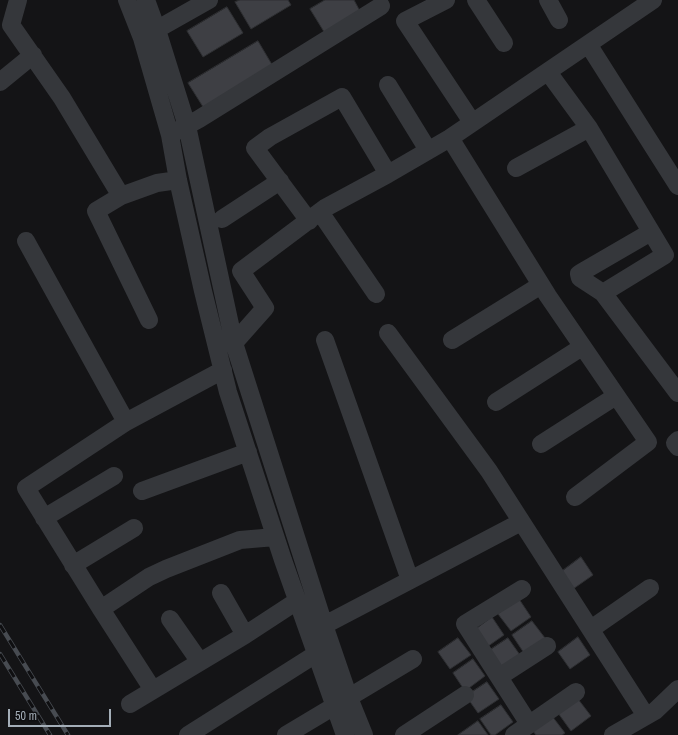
<!DOCTYPE html>
<html>
<head>
<meta charset="utf-8">
<style>
  body { margin:0 }
  #map { position:relative; width:678px; height:735px; overflow:hidden; background:#141416; font-family:"Archivo Narrow",sans-serif }
  canvas { display:block }
  .scale { position:absolute; left:8px; top:709px; width:103px; height:18px; box-sizing:border-box; border:2px solid #a4aeb8; border-top:0; padding-left:5px; font-size:12px; line-height:14px; white-space:nowrap; color:#a4aeb8; -webkit-text-stroke:3px #0f0f11; paint-order:stroke }
</style>
</head>
<body>
<div id="map">
<canvas width="678" height="735"></canvas>
<div class="scale">50 m</div>
</div>
<script>
const context = document.querySelector('canvas').getContext('2d');
context.lineJoin = 'round';
function paint(path, color) { context.fillStyle = color; context.fill(path, 'evenodd'); }
function strokePath(path, color, width, dash) { context.strokeStyle = color; context.lineWidth = width; context.lineCap = dash ? 'butt' : 'round'; context.setLineDash(dash || []); context.stroke(path); }
const building = new Path2D(`
  M240,0H288L291,5L251,29L235,2Z
  M325,0H354L361,13L326,35L310,9Z
  M227,7L243,33L203,57L187,31Z
  M258,41L274,68L205,110L188,83Z
  M581,557L593,575L573,589L561,572Z
  M519,599L531,617L511,631L498,614Z
  M492,617L504,635L484,649L472,632Z
  M532,621L545,638L524,653L512,635Z
  M578,637L590,655L570,669L558,652Z
  M458,638L471,655L450,669L438,652Z
  M508,638L520,655L500,670L487,652Z
  M473,659L485,676L465,691L453,673Z
  M487,682L499,699L478,713L466,696Z
  M578,699L591,716L571,731L558,713Z
  M501,705L513,722L495,735H491L480,719Z
  M552,716L565,733L562,735H536L532,730Z
  M478,721L488,735H458Z`);
paint(building, '#3e3f44');
strokePath(building, '#2e2f32', 1);
strokePath(new Path2D(`
  M18,0L11,25L62,98L121,196L157,183L178,180
  M127,0L142,38L170,135L178,180L203,291L228,392L283,560L345,735
  M146,0L157,30L187,126L234,343L324,625L349,698L364,735
  M446,0L405,21L472,122
  M476,0L504,43
  M548,0L559,20
  M147,35L209,0
  M588,44L678,186
  M548,72L589,128L665,255L603,293
  M0,82L33,55
  M388,85L428,150
  M177,131L199,119L381,6
  M450,138L548,296L648,442L575,497
  M516,168L589,128
  M121,196L96,211L149,320
  M320,212L376,294
  M222,219L280,181
  M309,221L255,148L270,137L342,97L388,174
  M651,232L582,272L579,274L580,278L603,293L678,393
  M26,241L126,422
  M388,333L489,471L646,716
  M325,340L410,580
  M452,340L541,285
  M234,343L265,308L241,271L325,208L388,174L450,138L653,0
  M496,402L582,347
  M678,440L675,443L678,447
  M541,444L616,396
  M142,491L248,452
  M44,518L114,476
  M73,565L134,528
  M522,589L465,624L529,724
  M221,593L245,635
  M101,609L149,577L166,569L240,540L275,537
  M170,619L200,662
  M591,629L650,588
  M315,630L521,522
  M499,677L547,646
  M153,690L101,609L26,488L126,422L223,370
  M130,704L245,635L297,601
  M188,735L316,654
  M286,735L413,659
  M404,735L465,695
  M514,735L576,692
  M613,735L655,711L678,689`), '#35373b', 18);
const rail = new Path2D(`
  M0,625L68,735
  M0,654L50,735`);
strokePath(rail, '#474b51', 4.5);
strokePath(rail, '#0f0f11', 3, [9]);
</script>
</body>
</html>
